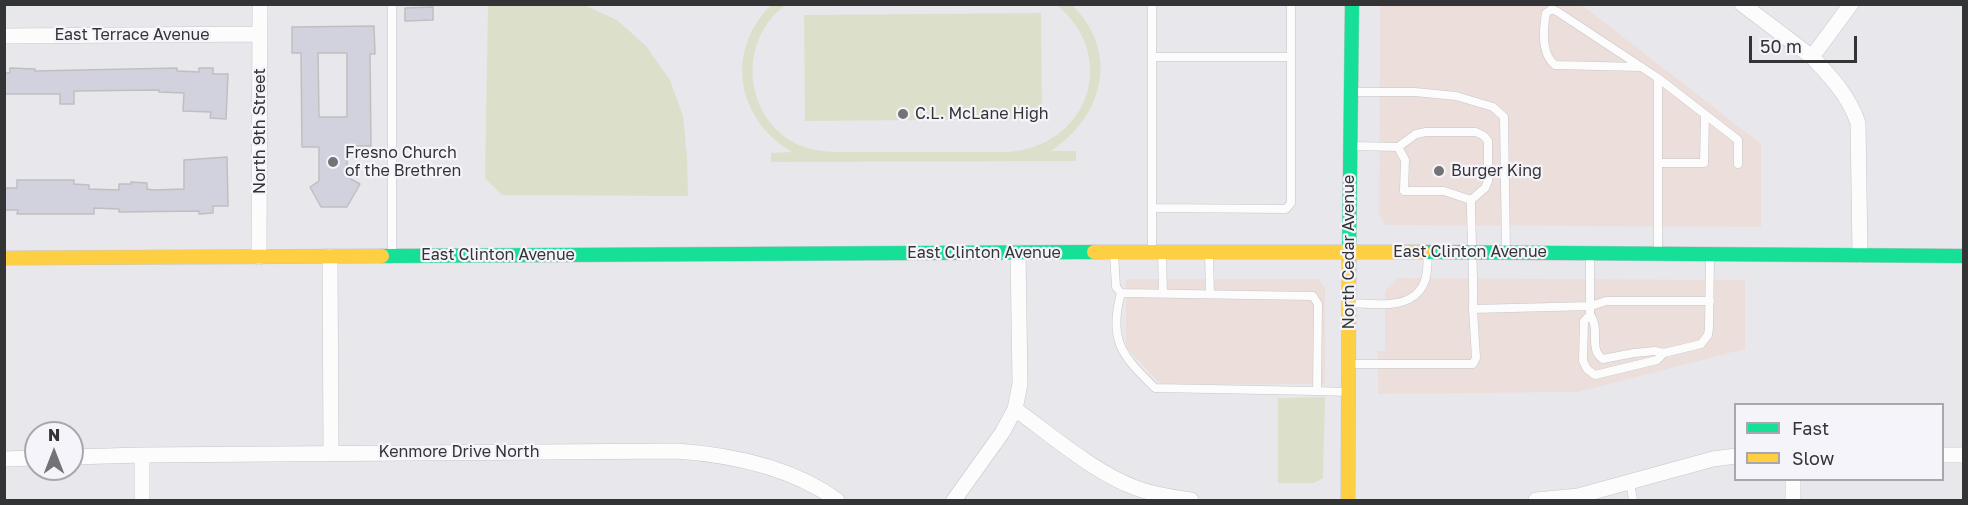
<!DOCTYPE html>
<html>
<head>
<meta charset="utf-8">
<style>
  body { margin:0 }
  #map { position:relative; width:1968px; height:505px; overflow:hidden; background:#e8e8ec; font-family:"Golos Text",sans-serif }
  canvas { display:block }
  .frame { position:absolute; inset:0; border:6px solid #333436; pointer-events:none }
  .legend { position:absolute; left:1734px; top:403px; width:210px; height:78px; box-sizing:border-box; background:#f4f4fa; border:2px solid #a7a7ac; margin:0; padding:8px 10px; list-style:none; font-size:18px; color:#333436 }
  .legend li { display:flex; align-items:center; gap:12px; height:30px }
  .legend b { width:30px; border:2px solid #a7a7ac }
  .north { position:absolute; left:24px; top:421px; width:60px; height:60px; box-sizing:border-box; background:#f4f4fa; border:2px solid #a7a7ac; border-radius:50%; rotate:0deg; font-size:16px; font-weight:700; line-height:24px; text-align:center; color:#333436 }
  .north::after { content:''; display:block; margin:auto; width:21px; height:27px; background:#727376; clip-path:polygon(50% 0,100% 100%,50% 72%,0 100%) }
  .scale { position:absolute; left:1749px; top:36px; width:108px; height:27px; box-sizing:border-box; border:3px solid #333436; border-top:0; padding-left:8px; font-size:18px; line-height:21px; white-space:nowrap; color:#333436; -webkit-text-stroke:4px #f4f4fa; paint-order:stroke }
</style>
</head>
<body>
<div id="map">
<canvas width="1968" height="505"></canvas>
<div class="frame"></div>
<ul class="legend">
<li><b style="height:8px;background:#16e098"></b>Fast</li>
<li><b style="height:8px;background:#ffcf43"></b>Slow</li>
</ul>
<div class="north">N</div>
<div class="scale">50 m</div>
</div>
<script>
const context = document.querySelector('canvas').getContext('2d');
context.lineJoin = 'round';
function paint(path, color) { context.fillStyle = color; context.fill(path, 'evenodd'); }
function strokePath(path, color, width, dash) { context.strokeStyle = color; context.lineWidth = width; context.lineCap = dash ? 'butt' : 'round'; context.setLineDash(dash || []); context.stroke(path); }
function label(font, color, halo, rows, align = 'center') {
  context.font = font + ' "Golos Text",sans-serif'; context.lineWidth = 4.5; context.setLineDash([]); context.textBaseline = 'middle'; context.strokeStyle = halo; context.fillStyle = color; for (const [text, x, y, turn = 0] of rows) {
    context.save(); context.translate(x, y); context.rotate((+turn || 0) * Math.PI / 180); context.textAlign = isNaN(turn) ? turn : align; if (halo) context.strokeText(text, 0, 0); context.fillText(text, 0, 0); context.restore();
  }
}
paint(new Path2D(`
  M1380,5H1582L1761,144V227L1386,225L1379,215Z
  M1398,278L1745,280V349L1578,392L1378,394V351H1385V291Z
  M1126,279H1319L1325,288V384L1161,385L1126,347Z`), '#ecdfdb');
paint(new Path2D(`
  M488,5H584L617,20L646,46L670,80L683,116L687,155L688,196L502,195L485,178Z
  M771,5H786C739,38 742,113 793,142C806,149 819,151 834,152H1009C1089,145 1119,57 1057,5H1072C1120,52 1104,116 1051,151H1076V161L771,162V153L792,152C736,119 725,51 771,5Z
  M1041,13L1042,119L805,121L804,15Z
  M1325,397L1323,478L1314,483H1278V398Z`), '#dce0ca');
const building = new Path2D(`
  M433,7V20L405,21V8Z
  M374,26L375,54H370L371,146H347V177L360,184L347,207H321L310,187L319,181V147H302L301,53H292V27ZM318,53H347V117H319Z
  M10,68L35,69V71L177,68V71L199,72V68H213V74H228L226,119L210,118L211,112L183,111L184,93L159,92V90L74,91V104H60V94H4V73H10Z
  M227,157L228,206H213V213L199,214V211L119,212V209L94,208V214H17L18,210H4V188H17V180H74V184L89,185V189L119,190V184H131V182L147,183V189L153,190L184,189V160Z`);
paint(building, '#d2d2de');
strokePath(building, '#bfbfc1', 1.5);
const lane = new Path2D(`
  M392,4V254
  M1152,4V250
  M1152,57H1291
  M1641,67L1555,65C1541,54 1543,30 1546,13L1552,9L1558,12L1658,78V252
  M1658,78L1738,140V164
  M1352,92H1415L1456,96L1493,107L1504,117L1506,251
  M1352,146L1398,147L1405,160L1404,191H1444L1471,200C1471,237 1474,272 1473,309L1591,306L1606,301H1710
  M1398,147L1416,134L1426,132H1476L1484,136L1488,141V181L1485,188L1471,200
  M1658,163H1704L1705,115
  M1152,208L1286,209L1291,203V4
  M1114,253L1116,287L1121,293L1313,296L1318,304L1317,391L1346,392
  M1162,253L1163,293
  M1209,254L1210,294
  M1590,257V315C1601,328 1588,350 1603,359L1634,353L1655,351L1664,353L1701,344L1708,335L1709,328L1710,257
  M1121,293C1108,340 1122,356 1155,388L1317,391
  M1350,303C1374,304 1412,311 1424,283C1428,275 1427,263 1428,254
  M1590,315L1584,321L1583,361L1587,369L1595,375L1657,360L1664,353
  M1350,364H1473L1476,358L1473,309
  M1630,482L1633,500`);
const street = new Path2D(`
  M1742,4L1812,57
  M1851,4L1812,57C1831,77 1849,96 1858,123L1860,255
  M4,36L260,34
  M330,256L331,453
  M259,257L260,4
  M1015,409C1051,435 1095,473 1136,488C1154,495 1173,497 1191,500
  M142,455V500
  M1942,455H1964
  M72,457L142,455L677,451C733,455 791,467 837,500
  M4,459L36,458
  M954,500L1002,433L1015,409L1020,384L1018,252
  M1536,500L1578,496L1713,459L1736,456
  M1793,500V480`);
const fast = new Path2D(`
  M1423,252L1964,256
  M382,256L1094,252
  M1349,261L1352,4`);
const slow = new Path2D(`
  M1094,252H1423
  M4,258L382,256
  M1348,500L1349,261`);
strokePath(lane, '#c6c6c9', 9);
strokePath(street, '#c6c6c9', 16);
strokePath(fast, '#c6c6c9', 15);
strokePath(slow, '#c6c6c9', 15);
strokePath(lane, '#fcfcfc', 8);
strokePath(street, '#fcfcfc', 15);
strokePath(fast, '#16e098', 14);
strokePath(slow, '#ffcf43', 14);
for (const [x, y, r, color] of [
  [903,114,6,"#727376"],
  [333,162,6,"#727376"],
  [1439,171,6,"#727376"]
]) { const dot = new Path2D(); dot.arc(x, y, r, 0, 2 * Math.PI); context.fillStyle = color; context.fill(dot); strokePath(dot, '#f4f4fa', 2); }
label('16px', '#333436', '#f4f4fa', [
  ["East Terrace Avenue",132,35],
  ["North 9th Street",260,131,-90],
  ["North Cedar Avenue",1349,252,-90],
  ["East Clinton Avenue",1470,252],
  ["East Clinton Avenue",984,253],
  ["East Clinton Avenue",498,255],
  ["Kenmore Drive North",459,452]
]);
label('16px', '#333436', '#f4f4fa', [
  ["C.L. McLane High",915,114],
  ["Fresno Church",345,153],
  ["of the Brethren",345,171],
  ["Burger King",1451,171]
], 'left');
</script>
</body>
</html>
